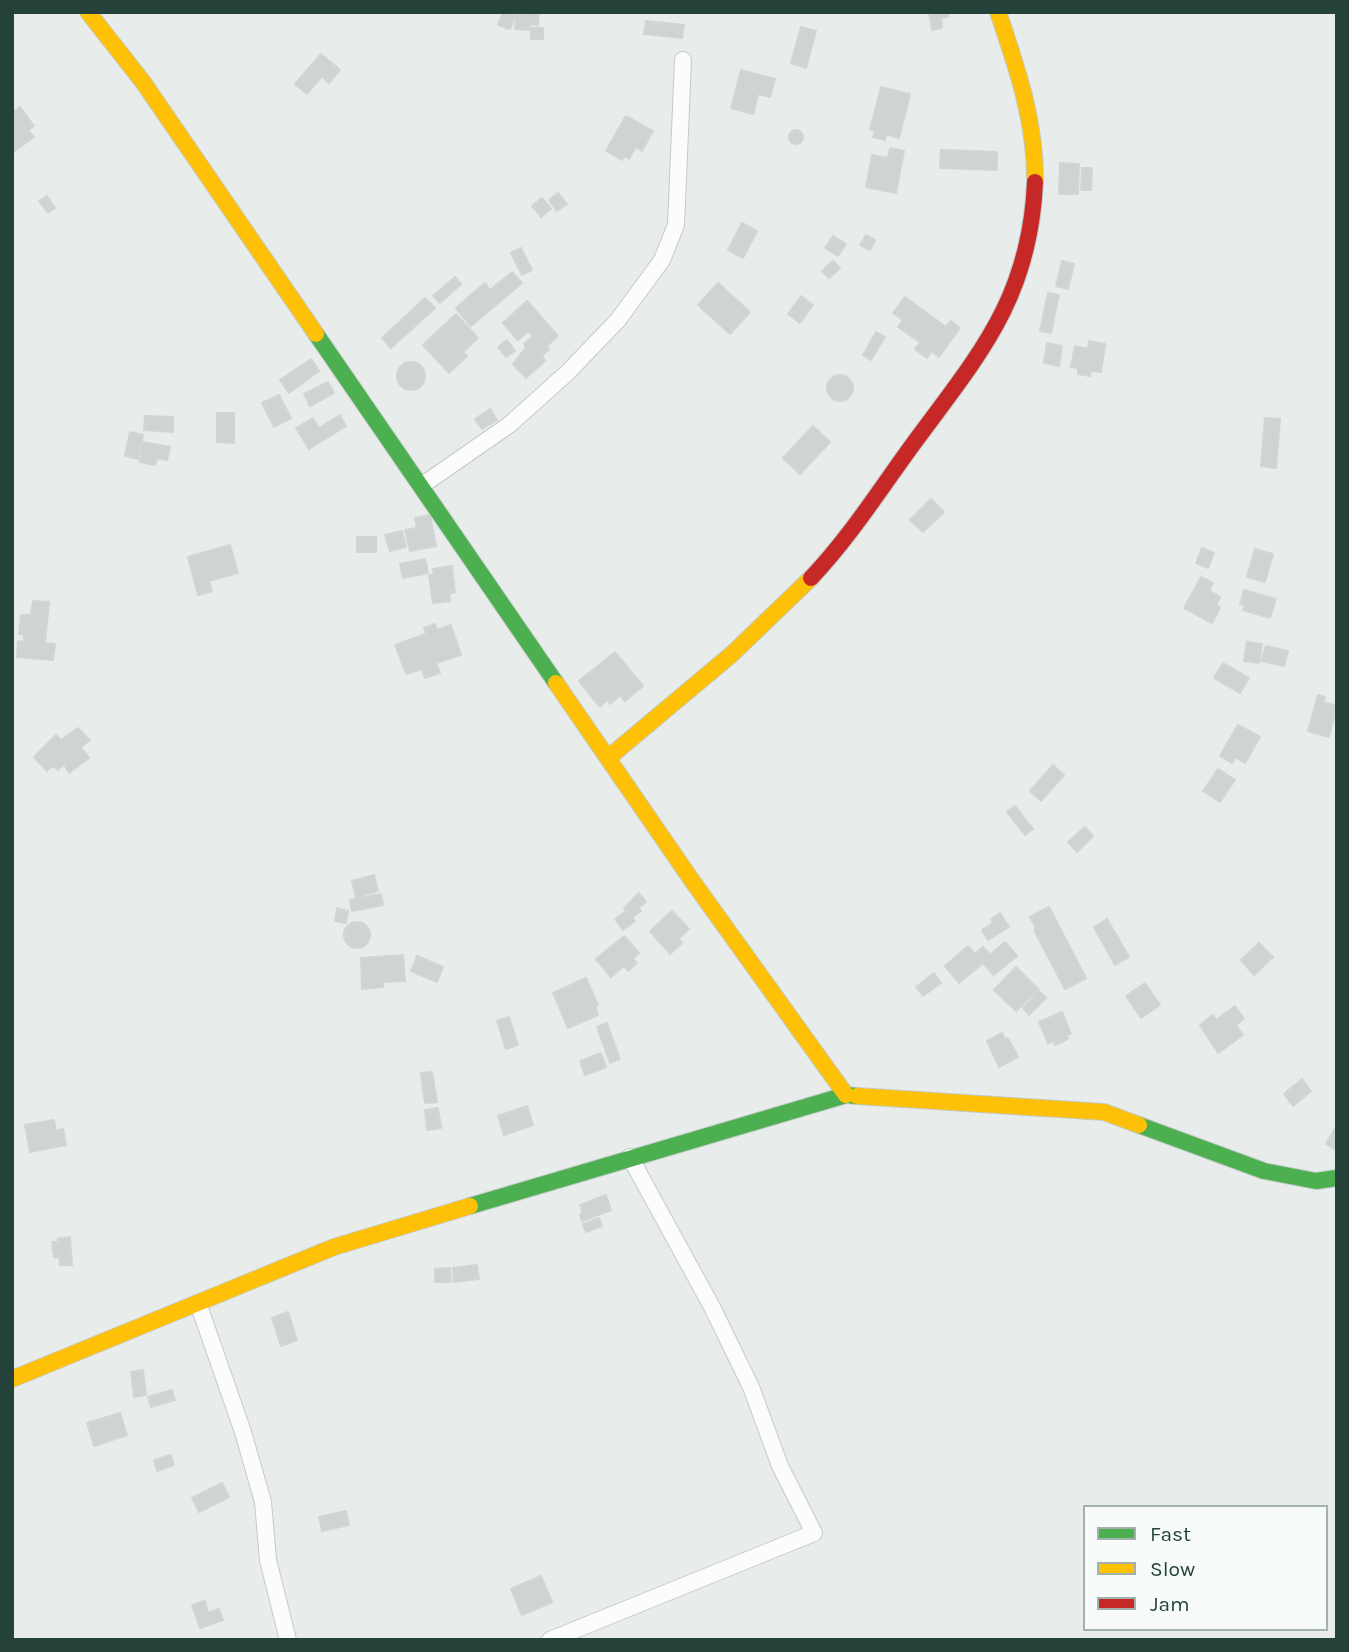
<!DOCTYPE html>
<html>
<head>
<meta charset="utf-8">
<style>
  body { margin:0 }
  #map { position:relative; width:1349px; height:1652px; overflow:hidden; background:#e8edeb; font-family:Karla,sans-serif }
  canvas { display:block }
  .frame { position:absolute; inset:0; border:14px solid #24423a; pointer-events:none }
  .legend { position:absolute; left:1083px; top:1505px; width:245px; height:126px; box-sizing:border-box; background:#f7fbf9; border:2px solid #a3b1ad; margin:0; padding:9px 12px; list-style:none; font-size:21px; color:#24423a }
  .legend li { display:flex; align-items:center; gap:14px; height:35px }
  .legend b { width:35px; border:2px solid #a3b1ad }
</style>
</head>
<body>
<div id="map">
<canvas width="1349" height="1652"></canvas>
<div class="frame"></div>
<ul class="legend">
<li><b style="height:9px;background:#4caf50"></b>Fast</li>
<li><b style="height:9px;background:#ffc107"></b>Slow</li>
<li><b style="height:9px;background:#c62828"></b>Jam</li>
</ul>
</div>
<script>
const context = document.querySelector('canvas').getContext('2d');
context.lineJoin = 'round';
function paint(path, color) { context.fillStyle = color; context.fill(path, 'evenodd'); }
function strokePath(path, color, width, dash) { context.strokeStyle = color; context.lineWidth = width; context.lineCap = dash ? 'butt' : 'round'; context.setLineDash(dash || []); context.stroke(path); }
const building = new Path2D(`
  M503,12L515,16L510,29L498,25Z
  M525,12H539L538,25L529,24V30L515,29L516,15H525Z
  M929,12H948V17L941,18L942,28L932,30Z
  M646,21L684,25L682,38L644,34Z
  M801,27L816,31L806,68L791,63Z
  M531,28H543V39H531Z
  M321,54L340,70L329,83L322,76L307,94L295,84Z
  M741,70L775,79L770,97L758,94L753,114L731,108Z
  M881,87L910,94L899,138L886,134L885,140L873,137L875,131L870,130Z
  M20,107L34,126L28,130L34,137L12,153V108L15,111Z
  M626,116L653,131L642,151L636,147L629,159L624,156L622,160L606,151Z
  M789 137a7 7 0 1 1 14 0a7 7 0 1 1-14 0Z
  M890,148L904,151L896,193L866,187L872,155L888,158Z
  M941,150L997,152V170L940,168Z
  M1060,163L1079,164L1078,194H1059Z
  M1082,168H1092L1091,190H1081Z
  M558,193L567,204L557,211L549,200Z
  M47,196L55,208L48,213L39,201Z
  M542,198L551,209L541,217L532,206Z
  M742,223L757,231L743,258L728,250Z
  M866,235L875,240L870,250L860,245Z
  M833,236L846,244L838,256L825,248Z
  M521,248L532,270L522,275L511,253Z
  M833,261L840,268L829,278L822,271Z
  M1062,261L1074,264L1068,289L1056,286Z
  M512,272L522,283L471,326L456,308L485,283L490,290Z
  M455,277L461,284L440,303L433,296Z
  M718,283L750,312L730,334L698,305Z
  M1048,293L1059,295L1051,333L1040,331Z
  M801,296L813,305L800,323L788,314Z
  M905,297L946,327L951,321L960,328L939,357L932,351L927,358L915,349L920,342L898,327L903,320L893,313Z
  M425,298L435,308L391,348L382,338Z
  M527,301L558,336L547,346L549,349L542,356L545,361L526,378L513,364L526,347L524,344L533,336L528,331L518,340L503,323Z
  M456,314L478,338L463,352L467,356L449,373L423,345Z
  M876,332L885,337L871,360L863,355Z
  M507,340L515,351L506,357L498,347Z
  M1089,341L1105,344L1101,372L1091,371L1090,376L1078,374V368L1071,367L1075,346L1088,349Z
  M1047,343L1062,346L1059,366L1044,363Z
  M311,359L319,371L289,393L280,380Z
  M397 376a14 14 0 1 1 28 0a14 14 0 1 1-28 0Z
  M827 388a13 13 0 1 1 26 0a13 13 0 1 1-26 0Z
  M328,382L334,393L310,406L304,394Z
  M279,395L291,418L274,427L262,403Z
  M490,409L497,420L482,429L475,419Z
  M217,413H234V443L217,442Z
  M340,415L346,426L309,449L296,428L313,418L319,428Z
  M145,416L173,417V432L144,430Z
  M1265,418L1280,419L1276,468L1261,466Z
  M813,426L830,442L800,474L783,458Z
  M130,432L143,435L138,459L125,456Z
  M143,442L170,447L167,460L157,458L155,465L140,462Z
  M931,499L944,512L923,532L910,520Z
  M430,515L436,546L410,551L405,530L417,528L415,518Z
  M402,531L406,547L390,551L385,535Z
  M357,537H376V552H357Z
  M230,545L238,573L209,581L212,591L198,595L188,557Z
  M1202,548L1214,553L1208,568L1196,563Z
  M1255,549L1273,554L1265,582L1247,577Z
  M425,559L428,573L403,578L400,564Z
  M452,566L455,592L449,594L450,601L433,603L429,575L434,574L433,569Z
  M1201,577L1213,583L1209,591L1220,597L1216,605L1220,608L1212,623L1184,608Z
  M1244,590L1276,599L1270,618L1243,610L1245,605L1240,604Z
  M33,601L49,602L45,643L55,644L53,660L17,657L18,641L24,642V634H19L21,615H31Z
  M435,624L437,630L451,625L461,655L436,663L440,673L425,678L422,669L406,674L395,645L426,634L424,628Z
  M1247,642L1262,644L1259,663L1244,661Z
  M1266,646L1288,651L1284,666L1261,661Z
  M615,652L643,686L625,701L620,695L610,704L607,700L600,707L579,681Z
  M1223,663L1249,678L1240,693L1214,678Z
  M1318,695L1325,697L1324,702L1337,706L1329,737L1308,731Z
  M1238,725L1260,737L1245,763L1235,757L1232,763L1220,756Z
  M78,728L90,740L81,747L89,758L69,773L64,764L58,770L53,766L47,771L34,757L56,735L61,740Z
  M1053,765L1064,775L1041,801L1030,791Z
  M1218,769L1235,780L1220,802L1203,791Z
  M1015,806L1033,829L1025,835L1007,812Z
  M1085,827L1093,836L1077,852L1068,842Z
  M374,875L378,891L356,897L352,881Z
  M639,893L646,902L638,908L641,911L632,918L635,921L623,930L615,919L626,911L624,908Z
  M381,894L383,905L352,911L350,900Z
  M1049,907L1086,978L1065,989L1034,930L1036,928L1030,917Z
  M337,908L348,911L346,923L335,921Z
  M672,911L689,929L678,939L682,943L670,954L650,931Z
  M1000,913L1009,927L988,940L982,930L993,923L991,919Z
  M1107,919L1129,957L1115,965L1094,927Z
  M344 935a13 13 0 1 1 26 0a13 13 0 1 1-26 0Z
  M624,936L639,953L633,958L637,963L628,971L624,966L611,977L596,959Z
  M1005,942L1017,956L994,975L983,963L959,983L945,966L968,946L975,954L983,947L990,955Z
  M1259,943L1273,957L1254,975L1241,960Z
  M403,955L405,981L383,982V987L362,989L361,958Z
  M417,956L443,967L437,982L411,971Z
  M1016,967L1038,989L1016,1011L994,990Z
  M934,973L941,983L923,996L916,987Z
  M586,978L598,1005L595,1006L598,1015L568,1028L553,993Z
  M1145,983L1160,1005L1141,1018L1126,996Z
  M1039,991L1046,998L1029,1015L1023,1008Z
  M1235,1006L1244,1019L1236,1025L1243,1035L1218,1053L1200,1025L1213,1015L1216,1020Z
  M1062,1012L1071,1034L1066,1035L1068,1039L1055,1045L1054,1041L1048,1043L1039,1022Z
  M509,1017L518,1045L506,1049L497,1021Z
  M607,1023L620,1059L610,1063L597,1027Z
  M1002,1033L1005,1040L1008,1038L1018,1057L999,1067L987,1041Z
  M601,1053L606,1067L585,1075L580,1061Z
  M432,1072L437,1102L425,1103L421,1073Z
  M1302,1079L1311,1091L1293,1106L1284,1094Z
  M527,1106L533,1125L504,1135L498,1116Z
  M438,1108L441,1128L427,1130L425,1110Z
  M54,1120L56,1131L63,1129L66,1145L30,1152L25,1125Z
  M1335,1128L1337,1129L1336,1150L1326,1144Z
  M606,1195L611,1210L582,1221L580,1214L583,1213L580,1205Z
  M599,1218L602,1226L586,1232L583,1224Z
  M70,1237L72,1265H60L59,1257H54L52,1242H58V1239Z
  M477,1265L479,1279L454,1282L453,1268Z
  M450,1268L451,1282H435V1269Z
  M288,1312L297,1340L281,1346L272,1318Z
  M143,1370L146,1395L134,1397L131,1372Z
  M172,1390L175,1400L151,1407L148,1397Z
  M120,1413L127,1435L94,1446L87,1423Z
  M171,1455L174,1465L157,1471L154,1460Z
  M222,1483L229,1497L199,1512L192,1498Z
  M346,1511L349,1525L322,1531L319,1517Z
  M541,1576L552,1602L522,1615L511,1589Z
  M205,1601L208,1613L219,1609L223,1620L200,1628L192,1605Z`);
paint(building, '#cfd4d2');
strokePath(building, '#d1d6d4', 2);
const street = new Path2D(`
  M421,486L509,425L567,373L618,320L662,260L676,225L683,60
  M198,1303L243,1432L263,1502L268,1560L288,1640
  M550,1640L814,1533L780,1466L751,1387L712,1307L630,1157`);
const fast = new Path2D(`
  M316,334L556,683
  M1139,1125L1264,1171L1316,1181L1337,1178
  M470,1206L846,1095L857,1096`);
const slow = new Path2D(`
  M88,12L143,82L316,334
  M998,12C1017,68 1036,123 1035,182
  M556,683L693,882L846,1095
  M608,758L732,654L811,578
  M857,1096L1104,1112L1139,1125
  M12,1379L334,1247L470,1206`);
const jam = new Path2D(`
  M811,578C849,538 879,491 911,447C977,357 1030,300 1035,182`);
strokePath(street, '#c5cac8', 18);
strokePath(fast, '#c3cbc8', 18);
strokePath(slow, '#c3cbc8', 18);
strokePath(jam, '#c3cbc8', 18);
strokePath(street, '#fcfcfc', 16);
strokePath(fast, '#4caf50', 16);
strokePath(slow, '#ffc107', 16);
strokePath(jam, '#c62828', 16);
</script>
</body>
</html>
